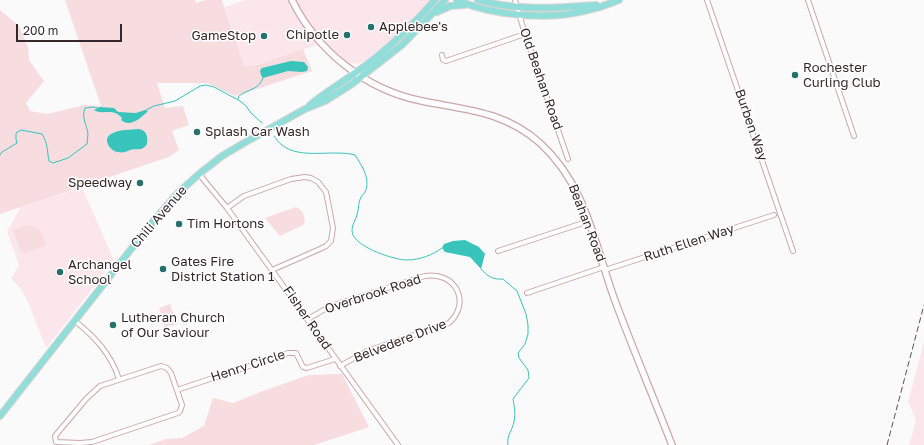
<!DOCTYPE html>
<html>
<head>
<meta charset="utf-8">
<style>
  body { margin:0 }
  #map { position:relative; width:924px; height:445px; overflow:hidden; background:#fafafa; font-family:"Golos Text",sans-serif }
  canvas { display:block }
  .scale { position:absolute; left:16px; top:24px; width:106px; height:18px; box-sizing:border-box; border:2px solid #36272a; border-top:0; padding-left:5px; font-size:12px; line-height:14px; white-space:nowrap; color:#36272a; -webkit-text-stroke:3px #fff; paint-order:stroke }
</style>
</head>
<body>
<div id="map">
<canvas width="924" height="445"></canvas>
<div class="scale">200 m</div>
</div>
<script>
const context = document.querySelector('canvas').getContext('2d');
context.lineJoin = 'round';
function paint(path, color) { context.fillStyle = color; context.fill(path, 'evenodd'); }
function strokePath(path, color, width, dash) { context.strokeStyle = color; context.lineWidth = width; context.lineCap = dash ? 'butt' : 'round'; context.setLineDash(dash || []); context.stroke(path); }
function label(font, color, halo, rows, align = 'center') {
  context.font = font + ' "Golos Text",sans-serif'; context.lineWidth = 3; context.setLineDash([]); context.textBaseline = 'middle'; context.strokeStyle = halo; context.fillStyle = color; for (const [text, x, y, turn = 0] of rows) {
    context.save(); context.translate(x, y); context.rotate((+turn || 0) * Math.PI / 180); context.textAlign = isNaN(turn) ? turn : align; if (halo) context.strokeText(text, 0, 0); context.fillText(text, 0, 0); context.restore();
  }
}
paint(new Path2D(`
  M245,0H431L406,27L364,62L356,64L347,62L324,40L314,46L255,66L254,64L245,67L225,7Z
  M82,187L114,261L46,348L28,302L21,289L11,278L19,266L7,231L21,207Z
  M924,341V445H909L916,420L908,402Z`), '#fbe7eb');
paint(new Path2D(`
  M65,0H195L196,3L206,0H222L245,67L254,64L255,66L303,49L312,71L235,96L207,83H157L165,108L183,106L189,125L172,131L179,150L169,157L0,214V10L19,26L28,47L29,60L44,81L26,103L30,111L47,114L85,105L101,106Z
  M296,207C303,210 304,215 305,222L303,225L280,236L265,218Z
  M26,225L35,226L41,232L46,245L25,254L20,251L13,230Z
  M170,304L177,324L165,327L159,308Z
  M342,374L369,427L314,445H149L166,439L182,438L204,426L213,398L233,403L263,391L309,375Z`), '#f7dce0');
paint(new Path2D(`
  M291,61L304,62L308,67L307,71L302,72L288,71L263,78L261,75L260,71L262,68Z
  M100,107L114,108L118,112L136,113L145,110L148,111C141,118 130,128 121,120L122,118C112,107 103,116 94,110Z
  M139,129C147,130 148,138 147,144C142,152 137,148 130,150C126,152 123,153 118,152C110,151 102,139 111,134C119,129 130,130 139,129Z
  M465,240L479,247L485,254L481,269L470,257L445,252L442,248L444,244L453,241Z`), '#38c3bb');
strokePath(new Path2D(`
  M238,99L239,96C248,89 259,90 263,78
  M146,110L154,106L175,101L200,86L206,85L214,87L240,101L246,106L251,113L262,123
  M274,136C276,139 279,143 282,145C300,160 334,149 355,155C362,166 371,179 365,192C364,194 362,195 361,197C358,202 359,209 357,215C355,222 350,227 353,235C359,248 394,260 407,260C419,260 433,255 442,248
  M0,155L2,152L17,143L16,139V133L21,130L42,134C48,143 47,151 49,161L53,163L68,158L87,144C87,141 88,137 88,134C87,125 81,117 85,108L93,107L98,108
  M481,269C487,276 493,280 503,279L517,291L526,314L528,325V334L525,344L518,353L519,358L528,370L529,378L513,399C514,406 516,413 514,421C513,430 506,435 508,445`), '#38c3bb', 1);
const street = new Path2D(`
  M515,0L525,34L568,159
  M707,0L793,251
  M808,0L854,136
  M442,55L443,60L446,61L525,34
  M199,174L227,208L398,445
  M227,208L244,196L291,179L305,177L311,178L318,182L326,192L333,228L331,241L326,246L320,249L272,270
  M498,251L589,221
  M605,270L774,215
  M527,293L604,267
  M308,319L327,308L337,304L425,276C455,271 472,302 449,323L367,351L340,366
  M75,321C95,337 111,354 119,379
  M161,366L167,368L171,373L182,405L180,411L178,413L92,442L80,443L56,442L55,436L86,399L100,386Z
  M177,390L288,353H296L303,367L307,368L335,359`);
const secondary = new Path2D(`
  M292,0C317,51 366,90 422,101C466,110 504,111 540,143C586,185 594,242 614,298C632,347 653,396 672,445`);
const primary = new Path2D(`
  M457,0C496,17 555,21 596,8C604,6 611,3 619,0
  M478,0C518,11 555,8 596,5
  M437,12L450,6L464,5
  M310,105C324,93 340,84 355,73C385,53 411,27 435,0
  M0,416L150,225L178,193L199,174L222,156L244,143L305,109L325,101L352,84L403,44L445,0`);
strokePath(street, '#cca5ac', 6);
strokePath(secondary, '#cca5ac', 8);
strokePath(primary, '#d7d4d4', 8);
strokePath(street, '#fff', 4);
strokePath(secondary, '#fff', 5.5);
strokePath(primary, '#91ddd9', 6);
strokePath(new Path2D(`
  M887,445L924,305`), '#5d5154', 1, [6, 3]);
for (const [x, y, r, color] of [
  [371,27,4,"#27716d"],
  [347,35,4,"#27716d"],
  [264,36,4,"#27716d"],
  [795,75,4,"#27716d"],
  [197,132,4,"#27716d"],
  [140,183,4,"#27716d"],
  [179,224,4,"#27716d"],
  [163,269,4,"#27716d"],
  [60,272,4,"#27716d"],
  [113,325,4,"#27716d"]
]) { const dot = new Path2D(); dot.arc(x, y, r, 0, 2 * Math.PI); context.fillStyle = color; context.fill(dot); strokePath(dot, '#fff', 1.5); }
label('13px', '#36272a', '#fff', [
  ["Applebee's",379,27],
  ["Chipotle",339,35,"right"],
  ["GameStop",256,36,"right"],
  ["Rochester",803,68],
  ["Curling Club",803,83],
  ["Splash Car Wash",205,132],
  ["Speedway",132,183,"right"],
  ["Tim Hortons",187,224],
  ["Gates Fire",171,262],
  ["District Station 1",171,277],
  ["Archangel",68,265],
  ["School",68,280],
  ["Lutheran Church",121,318],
  ["of Our Saviour",121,333]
], 'left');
label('13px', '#36272a', '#fff', [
  ["Old Beahan Road",541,79,71],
  ["Burben Way",751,125,71],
  ["Chili Avenue",159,217,-49],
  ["Beahan Road",587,223,69],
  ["Ruth Ellen Way",689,243,-18],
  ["Overbrook Road",373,294,-18],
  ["Fisher Road",307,318,55],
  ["Belvedere Drive",400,341,-21],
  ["Henry Circle",248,366,-18]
]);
</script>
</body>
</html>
